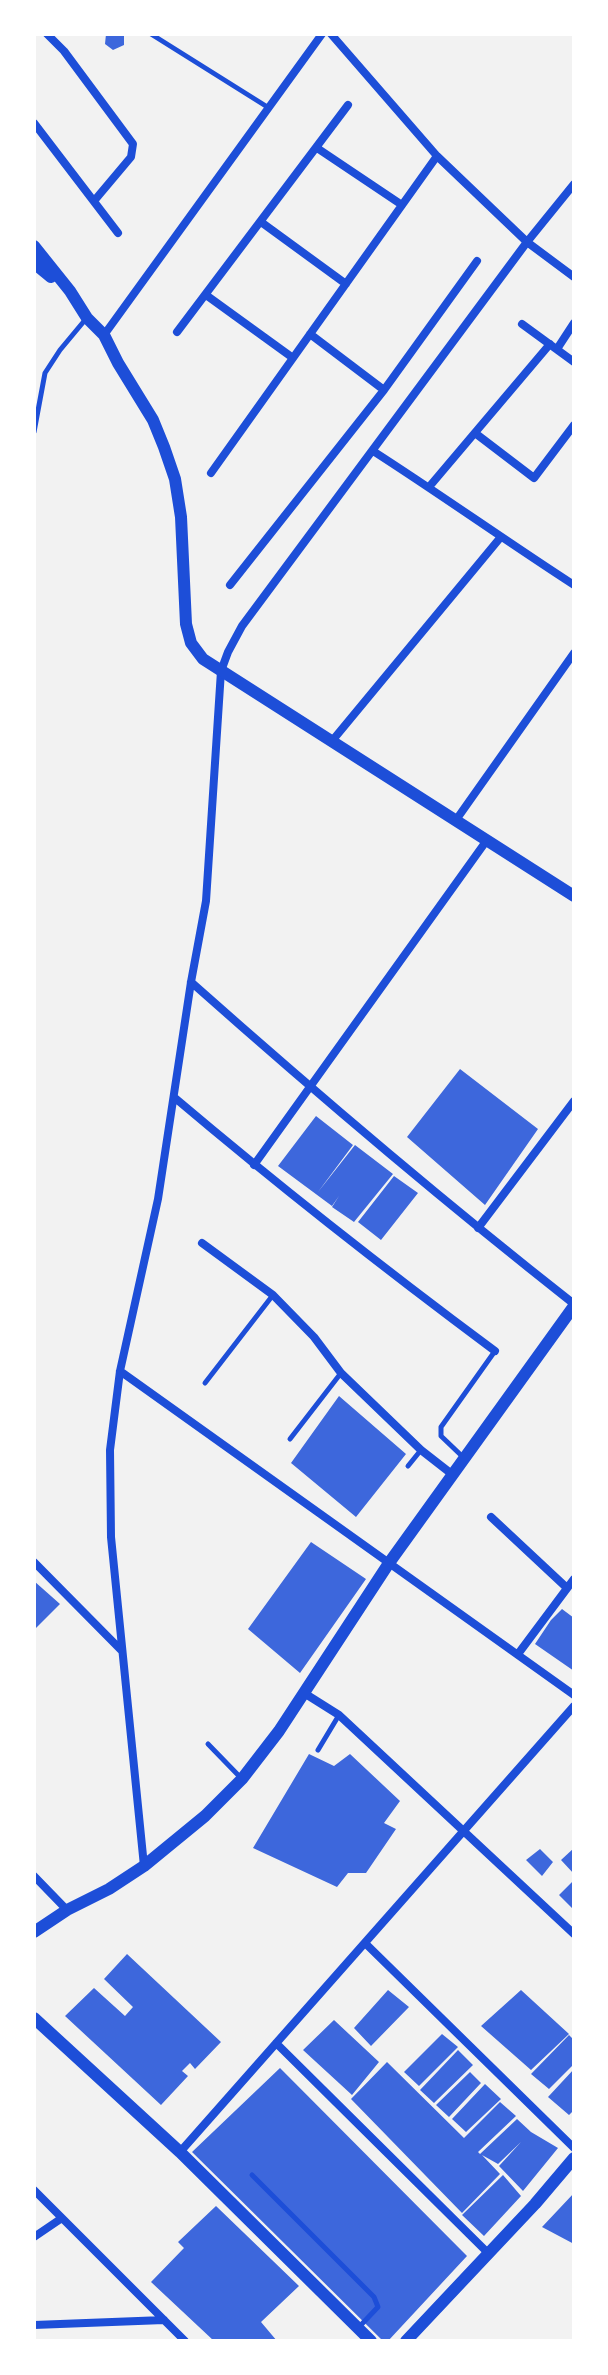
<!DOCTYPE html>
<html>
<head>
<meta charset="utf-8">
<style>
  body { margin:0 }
  #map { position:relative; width:608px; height:2375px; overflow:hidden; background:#f2f2f2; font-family:Overpass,sans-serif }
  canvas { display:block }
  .frame { position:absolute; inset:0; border:36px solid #fff; pointer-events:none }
</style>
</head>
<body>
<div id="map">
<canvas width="608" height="2375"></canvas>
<div class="frame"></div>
</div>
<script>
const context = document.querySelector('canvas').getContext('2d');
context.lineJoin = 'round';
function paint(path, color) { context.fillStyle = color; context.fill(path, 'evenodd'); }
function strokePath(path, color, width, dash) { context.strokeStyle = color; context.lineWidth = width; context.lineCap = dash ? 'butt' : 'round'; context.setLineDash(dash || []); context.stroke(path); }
paint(new Path2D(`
  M106,34H124V45L113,50L105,44Z
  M460,1069L538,1129L485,1205L407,1137Z
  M316,1116L353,1145L318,1192L355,1145L393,1174L354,1222L332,1207L339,1196L332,1206L278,1166Z
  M394,1176L418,1193L381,1240L358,1222Z
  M339,1396L406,1454L356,1517L291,1463Z
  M311,1542L366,1579L300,1673L248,1629Z
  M34,1581L60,1604L34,1630Z
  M562,1609L574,1618V1671L535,1644L551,1620Z
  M309,1754L334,1766L350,1754L400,1801L384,1823L396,1829L366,1873H348L337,1887L253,1848Z
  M574,1848V1874L561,1860Z
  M540,1849L553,1862L542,1876L526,1860Z
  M574,1880V1910L559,1895Z
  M127,1954L221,2042L195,2069L190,2063L182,2071L188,2076L161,2105L65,2016L94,1988L125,2016L133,2007L104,1979Z
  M388,1990L409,2007L371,2046L354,2028Z
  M521,1990L569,2034L531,2070L481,2026Z
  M334,2020L379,2062L352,2095L303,2050Z
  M442,2034L458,2047L419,2086L404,2072Z
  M569,2035L574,2040V2064L549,2089L531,2074Z
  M458,2050L473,2065L434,2103L420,2090Z
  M387,2062L464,2138L500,2102L516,2116L478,2152L480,2154L517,2119L531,2132L558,2148L523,2191L499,2166L521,2142L498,2164L482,2155L500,2174L462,2213L351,2099Z
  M280,2068L467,2256L388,2341H383L192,2152Z
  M574,2069V2110L569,2115L548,2097Z
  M470,2072L481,2083L449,2117L436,2105Z
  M485,2084L501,2099L466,2132L452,2119Z
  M503,2175L521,2196L484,2236L462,2215Z
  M574,2193V2244L542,2227Z
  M216,2206L299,2286L261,2322L277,2341H214L151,2282L184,2248L178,2242Z`), '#3d67dc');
strokePath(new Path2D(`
  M151,34L269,108
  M34,432L45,373L60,350L85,320
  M205,1383L273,1295
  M290,1439L341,1373
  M464,1458L441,1436V1427L495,1351
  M408,1466L421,1450
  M208,1744L241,1778
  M318,1750L339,1715
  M252,2175L374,2297L378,2307L359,2327`), '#1d4ed8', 5);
strokePath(new Path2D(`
  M47,34L64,51L133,144L131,157L94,201
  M331,34L437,156L527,242L574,277
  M34,123L118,233
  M317,148L402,205
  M261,222L346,284
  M206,295L293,358
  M522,324L574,362
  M177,332L348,105
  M310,334L384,390
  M104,335L322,34
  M557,349L574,323
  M475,433L534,478L574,425
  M373,451C440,494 506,541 574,585
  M211,473L437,156
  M429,487L550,344
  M230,585L384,390L477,261
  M332,741L500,538
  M456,820L574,653
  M191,982C316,1093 443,1201 574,1304
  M175,1098C279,1186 386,1270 495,1351
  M254,1165L487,840
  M478,1228L574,1101
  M202,1243L273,1295L314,1337L341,1373L421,1450L453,1475
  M120,1371L574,1695
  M491,1517L567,1588
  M34,1562L122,1651
  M518,1654L574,1579
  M304,1693L339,1715L574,1934
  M144,1866L111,1537L110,1450L120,1371L158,1199L191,982L206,901L221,671L228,652L242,626L527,242L574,184
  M34,1876L67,1910
  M365,1943L574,2148
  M276,2043L488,2253
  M180,2152L574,1706
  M34,2190L185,2341
  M34,2237L62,2218
  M34,2325L164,2320`), '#1d4ed8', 8);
strokePath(new Path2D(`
  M34,246L70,291L87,318L104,335L118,363L153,420L164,447L175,479L181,517L186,624L191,643L203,659L574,896
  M34,263L51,277
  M34,1932L67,1910L109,1889L144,1866L205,1816L242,1779L279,1731L389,1563L574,1306
  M34,2018L180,2152L371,2341
  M406,2341L535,2204L574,2158`), '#1d4ed8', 12);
</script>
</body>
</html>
